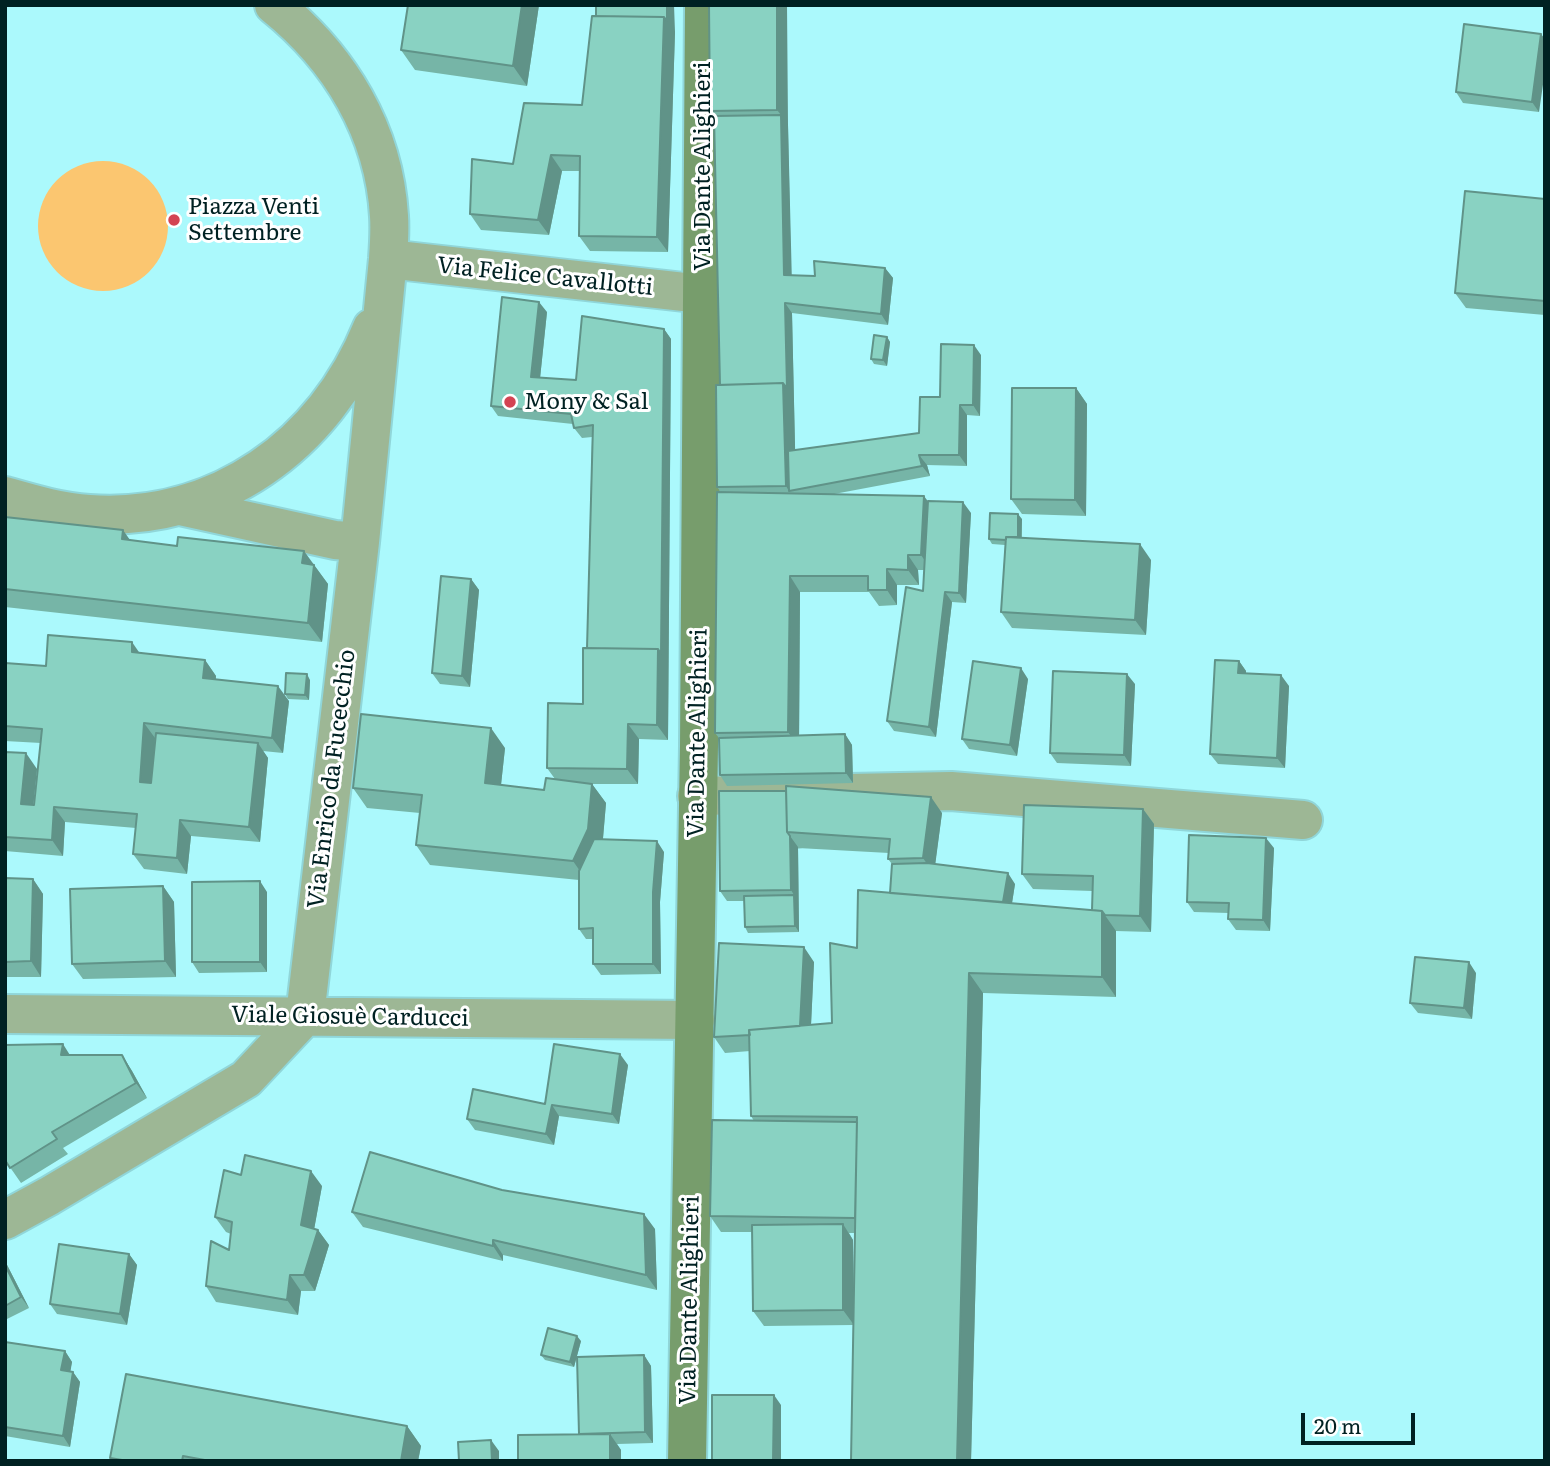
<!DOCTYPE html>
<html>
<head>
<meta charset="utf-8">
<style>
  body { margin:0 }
  #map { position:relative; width:1550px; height:1466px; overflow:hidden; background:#abf9fc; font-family:Literata,serif }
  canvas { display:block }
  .frame { position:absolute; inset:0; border:7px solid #002122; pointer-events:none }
  .scale { position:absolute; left:1301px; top:1413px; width:114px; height:32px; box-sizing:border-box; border:4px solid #002122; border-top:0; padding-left:9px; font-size:21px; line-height:24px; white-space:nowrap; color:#002122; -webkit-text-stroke:5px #fff; paint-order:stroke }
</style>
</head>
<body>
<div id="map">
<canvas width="1550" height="1466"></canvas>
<div class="frame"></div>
<div class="scale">20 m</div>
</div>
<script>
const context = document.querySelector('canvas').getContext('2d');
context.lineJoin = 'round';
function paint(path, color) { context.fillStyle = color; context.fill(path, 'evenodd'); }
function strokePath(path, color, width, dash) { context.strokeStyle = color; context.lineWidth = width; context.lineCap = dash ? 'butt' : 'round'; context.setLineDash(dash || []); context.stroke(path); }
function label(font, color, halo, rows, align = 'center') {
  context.font = font + ' Literata,serif'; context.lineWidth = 6; context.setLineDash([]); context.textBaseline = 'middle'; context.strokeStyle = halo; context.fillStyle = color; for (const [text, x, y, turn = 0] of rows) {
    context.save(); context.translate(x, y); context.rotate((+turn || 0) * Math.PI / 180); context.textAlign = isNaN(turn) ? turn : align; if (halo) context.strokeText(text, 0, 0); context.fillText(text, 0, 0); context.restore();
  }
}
paint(new Path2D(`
  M38 226a65 65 0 1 1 130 0a65 65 0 1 1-130 0Z`), '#fbc670');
const street = new Path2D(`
  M274,5C340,58 384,131 389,216C390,230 389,245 388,259L360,542L305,1016
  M388,259L702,294
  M5,496C33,504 60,512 89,514C217,523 325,445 372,328
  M180,506L335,540L360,542
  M697,796L951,791L1303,820
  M5,1014L695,1020
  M5,1220L49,1196L246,1079L305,1016`);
const secondary = new Path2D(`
  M687,1461L699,746L704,5`);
strokePath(street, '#90d6d9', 42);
strokePath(secondary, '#90d6d9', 42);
strokePath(street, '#9db795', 38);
strokePath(secondary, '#779d6c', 38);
paint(new Path2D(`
  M539,5L527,86L415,70L401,50Z
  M709,5L788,125L791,275L815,276L885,268L893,278L888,325L792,313L795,450L919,433L940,397L981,355L980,416L967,415V466L927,465L930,476L834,494L928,501L971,513L966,603L952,602L936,737L894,731L887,721L923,591L924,570H918L919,585H897V605L879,606L869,592H800L799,736L845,734L852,745L853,783L727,786L720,775L719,738L715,733L721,492L717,487L720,385L714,116L710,111Z
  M675,32L668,252L590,251L579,236L580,171H562L549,235L481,230L470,214L513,164L582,105Z
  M1541,34L1539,112L1463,103L1456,92Z
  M1545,199V315L1466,308L1455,293Z
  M547,312L540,378L576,380L664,329L671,339L668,740L639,739L638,784H592L606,803L603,839L664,852L660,902L661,974L601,975L593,964V939H586L579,929V880L430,865L416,845L420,813L367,808L353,788L505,748L501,785L544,790L555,779L547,768L583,704L587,648L592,437L582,438L574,428L573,424L498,416L491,406Z
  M887,337L890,342L887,366L874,364L871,359Z
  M1076,388L1087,404L1086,516L1022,514L1011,499Z
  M5,517L131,540L313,564L328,584L322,642L5,607Z
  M1022,519V537L1151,560L1146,635L1012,628L1001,612L1005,545L992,544L989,539Z
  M471,579L479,590L470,687L440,684L432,673Z
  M139,653L205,660L216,676V679L289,701L283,753L263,751L268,758L260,842L191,836L187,874L144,869L133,854L136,828L65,822L63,856L5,851V752L37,769L33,805H34L41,743L5,741V663L46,666Z
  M1239,661L1246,671V673L1289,686L1285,768L1218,764L1210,754Z
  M1028,679L1017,756L969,749L962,739Z
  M310,680L309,700L288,699L285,694Z
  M1135,684L1131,766L1057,763L1050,753Z
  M719,791L942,813L935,864L1015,884L1012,903L1092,910V891L1033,889L1022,874L1143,809L1154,824L1151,932L1116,931V997L983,993L971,1461H851L853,1325L764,1326L753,1311L752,1232H721L710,1216L754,1121L751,1116L750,1051L725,1053L714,1037L814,962L811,1025L832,1023L857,948L890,893L892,864L888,859L889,853L798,848V847L799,932L748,933L745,927L744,901H727L720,891ZM849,1233H855L854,1298L853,1240Z
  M1274,848L1270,931L1236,930L1228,919L1229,913L1194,912L1187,902Z
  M5,878L33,879L43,894L41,977H5Z
  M163,886L174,902L176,977L83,979L72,964Z
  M267,892V972L199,973L192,962Z
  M1476,973L1472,1019L1418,1013L1410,1003Z
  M70,1055H122L132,1071L147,1098L63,1148L68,1154L21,1183L5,1160Z
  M628,1065L619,1124L559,1116L554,1145L475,1130L467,1119L545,1104Z
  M241,1175L322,1186L314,1229L318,1230L329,1245L315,1291H301L298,1315L216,1302L206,1286L229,1250L231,1234L226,1232L215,1217Z
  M502,1190L655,1229L657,1290L503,1255V1261L363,1227L352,1212Z
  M129,1254L137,1265L127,1325L57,1314L50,1304Z
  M5,1261L29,1308L5,1320Z
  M581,1341L574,1367L545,1360L541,1355Z
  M5,1342L65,1351L72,1362L70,1371L73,1372L80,1382L70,1447L5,1436Z
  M644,1355L651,1366L653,1443L617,1444L621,1450V1461H518L579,1435Z
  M407,1426L421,1446L418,1461H113L110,1458Z`), '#76b5a7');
paint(new Path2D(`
  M522,5H539L527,86L513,66Z
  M667,5H674L675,32L668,252L657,237L664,17Z
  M777,5H787L788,125L792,285L784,275L781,115L777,110Z
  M1541,34L1545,39V71L1539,112L1532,102Z
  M551,155L562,171L549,235L538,220Z
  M885,268L893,278L888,325L881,314Z
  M539,302L547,312L539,388L531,377Z
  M785,303L792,313L796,489L789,491L786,486L783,383Z
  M664,329L671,339L668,740L657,725Z
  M887,337L890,342L887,366L883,360Z
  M974,345L981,355L980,416L973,405Z
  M1076,388L1087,404L1086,516L1075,500Z
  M960,405L967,415V466L959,455Z
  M919,455L927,465L930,476L922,466Z
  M924,496L935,511L932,571L921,555Z
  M963,502L971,513L966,603L959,593Z
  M1018,514L1022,519L1021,545L1018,540Z
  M123,530L137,550L122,539Z
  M1140,544L1151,560L1146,635L1135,620Z
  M304,551L328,584L322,642L308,623L302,563Z
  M908,555L918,570L919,585L908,570Z
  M887,569L897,585V605L887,590Z
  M790,576L800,592L799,747L788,732Z
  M471,579L479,590L470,687L462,676Z
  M945,592L952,602L936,737L929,727Z
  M132,642L143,658L132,652Z
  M205,660L216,676L214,693L203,678Z
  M1239,661L1246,671V683L1238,673Z
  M1021,668L1028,679L1017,756L1010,745Z
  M307,674L310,680L309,700L305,695Z
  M1127,674L1135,684L1131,766L1124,755Z
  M1281,675L1289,686L1285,768L1277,758Z
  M278,686L289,701L283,753L272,738Z
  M144,723L155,738L151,798L140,782Z
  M628,724L639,739L638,784L627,769Z
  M491,728L505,748L499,803L485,783Z
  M845,734L852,745L853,783L846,773Z
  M258,743L268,758L260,842L249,827Z
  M26,753L37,769L32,819L21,804Z
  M592,784L606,803L602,849L587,881L573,861Z
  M931,797L942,813L934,874L923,858Z
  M54,807L65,822L63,856L52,840Z
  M1143,809L1154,824L1151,932L1140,916Z
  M180,820L191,836L187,874L177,858Z
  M790,836L798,847L799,932L795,926L794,895L791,890Z
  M1266,838L1274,848L1270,931L1263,920Z
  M657,841L664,852L660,902L661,974L653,964V892Z
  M1008,873L1015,884L1009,922L1002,911Z
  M33,879L43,894L41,977L31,961Z
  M260,881L267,892V972L260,962Z
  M163,886L174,902L176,977L165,961Z
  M1102,911L1116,931V997L1102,977Z
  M804,947L814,962L810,1046L800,1030Z
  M1469,962L1476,973L1472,1019L1464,1008Z
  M969,973L983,993L971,1461H957Z
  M63,1044L73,1060L61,1055Z
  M620,1054L628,1065L619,1124L612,1114Z
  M122,1055L132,1071L147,1098L136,1083Z
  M552,1105L559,1116L554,1145L546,1134Z
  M311,1171L322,1186L312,1241L301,1225Z
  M644,1214L655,1229L657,1290L646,1275Z
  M843,1224L853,1240L854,1325L843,1310Z
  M318,1230L329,1245L315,1291L304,1275Z
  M493,1240L503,1255V1261L493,1246Z
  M129,1254L137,1265L127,1325L120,1314Z
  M5,1261L29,1308L21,1297L5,1265Z
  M290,1275L301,1291L298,1315L287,1300Z
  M577,1336L581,1341L574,1367L570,1362Z
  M65,1351L72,1362L69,1380L61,1370Z
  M644,1355L651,1366L653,1443L645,1432Z
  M73,1372L80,1382L70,1447L63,1436Z
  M774,1395L781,1405V1461H773Z
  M407,1426L421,1446L418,1461H401Z
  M610,1434L621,1450V1461H610Z
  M491,1440L499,1451V1461H492Z`), '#609388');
const building = new Path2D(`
  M408,5H522L513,66L401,50Z
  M596,5H667V21L664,17L596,16Z
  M709,5H777V110L710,111Z
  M592,16L664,17L657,237L579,236L580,156L551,155L538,220L470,214L472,159L513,164L524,103L582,105Z
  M1464,24L1541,34L1532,102L1456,92Z
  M781,115L784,275L815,276L814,261L885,268L881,314L785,303L787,388L783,383L720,385L714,116Z
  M1465,191L1545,199V301L1455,293Z
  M502,297L539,302L531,377L576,380L582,316L664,329L661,654L658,649L587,648L593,425L574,428L571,414L491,406Z
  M874,335L887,337L883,360L871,359Z
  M941,344L974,345L973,405H960L959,455H919L922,466L789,491L788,451L919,433L920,397H940Z
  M783,383L786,486L717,487L716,385Z
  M1012,388H1076L1075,500L1011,499Z
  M717,492L924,496L921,555H908V570L887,569V590H868V576H790L788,732L715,733Z
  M928,501L963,502L959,593L945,592L929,727L887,721L906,587L923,591Z
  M990,513L1018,514V537H1006V540L989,539Z
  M5,517L123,530L122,539L177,546L178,537L304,551L302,563L314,565L308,623L5,589Z
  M1006,537L1140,544L1135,620L1001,612Z
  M441,576L471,579L462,676L432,673Z
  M48,635L132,642V652L205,660L203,678L278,686L272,738L144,723L140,782L151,783L156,733L258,743L249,827L180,820L177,858L133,854L137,814L54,807L52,840L5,837V752L26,753L21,804L34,805L42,729L5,726V663L46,666Z
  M583,648L658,649L657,725L628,724L627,769L547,768L548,703L583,704Z
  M1215,660L1239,661L1238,673L1281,675L1277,758L1210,754Z
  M973,661L1021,668L1010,745L962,739Z
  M1053,671L1127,674L1124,755L1050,753Z
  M286,673L307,674L305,695L285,694Z
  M361,714L491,728L485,783L544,790L546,778L592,784L588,829L573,861L416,845L422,795L353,788Z
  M845,734L846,773L720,775L719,738Z
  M786,786L931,797L923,858L888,859L890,839L787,832Z
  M719,791H786L787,832L790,836L791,890L720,891Z
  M1024,805L1143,809L1140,916L1105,915L1102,911L1092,910L1093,876L1022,874Z
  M1189,835L1266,838L1263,920L1228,919L1229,903L1187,902Z
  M594,839L657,841L653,892V964H593V928L579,929V871Z
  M927,863L1008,873L1003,902L890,893L892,864Z
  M5,878L33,879L31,961L5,962Z
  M260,881V962H192V882Z
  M163,886L165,961L72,964L70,889Z
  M858,890L1102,911V977L969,973L957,1461H851L857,1117L751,1116L749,1030L832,1023L830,943L857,948Z
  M794,895L795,926L745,927L744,896Z
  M719,943L804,947L800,1026L749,1030L750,1035L714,1037Z
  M1415,957L1469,962L1464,1008L1410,1003Z
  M63,1044L61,1055H122L136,1083L52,1132L57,1139L10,1168L5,1160V1045Z
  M554,1044L620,1054L612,1114L552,1105L546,1134L467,1119L473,1089L545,1104Z
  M712,1120L857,1122L855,1218L710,1216Z
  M370,1152L502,1190L644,1214L646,1275L493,1240V1246L352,1212Z
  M245,1155L311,1171L301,1225L318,1230L304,1275H290L287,1300L206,1286L211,1241L229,1250L232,1222L215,1217L224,1170L241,1175Z
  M843,1224V1310L753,1311L752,1225Z
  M59,1244L129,1254L120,1314L50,1304Z
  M5,1265L21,1297L5,1306Z
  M548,1328L577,1336L570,1362L541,1355Z
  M5,1342L65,1351L61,1370L73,1372L63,1436L5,1427Z
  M644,1355L645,1432L579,1434L577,1357Z
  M126,1374L407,1426L401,1461H210L183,1456L182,1461H128L110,1458Z
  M712,1395H774L773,1461H712Z
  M610,1434V1461H518V1435Z
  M491,1440L492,1461H459L458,1442Z`);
paint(building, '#89d2c2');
strokePath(building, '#609388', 2);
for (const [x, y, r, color] of [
  [174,220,7,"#d34352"],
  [510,402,7,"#d34352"]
]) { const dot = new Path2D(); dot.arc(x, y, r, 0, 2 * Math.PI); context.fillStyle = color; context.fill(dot); strokePath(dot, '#fff', 2.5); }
label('23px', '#002122', '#fff', [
  ["Via Dante Alighieri",703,166,-90],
  ["Via Felice Cavallotti",545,277,6],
  ["Via Dante Alighieri",698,733,-89],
  ["Via Enrico da Fucecchio",332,779,-83],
  ["Viale Giosuè Carducci",350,1017,1],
  ["Via Dante Alighieri",690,1300,-89]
]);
label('23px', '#002122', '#fff', [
  ["Piazza Venti",188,207],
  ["Settembre",188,233],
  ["Mony & Sal",524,402]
], 'left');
</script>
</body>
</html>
